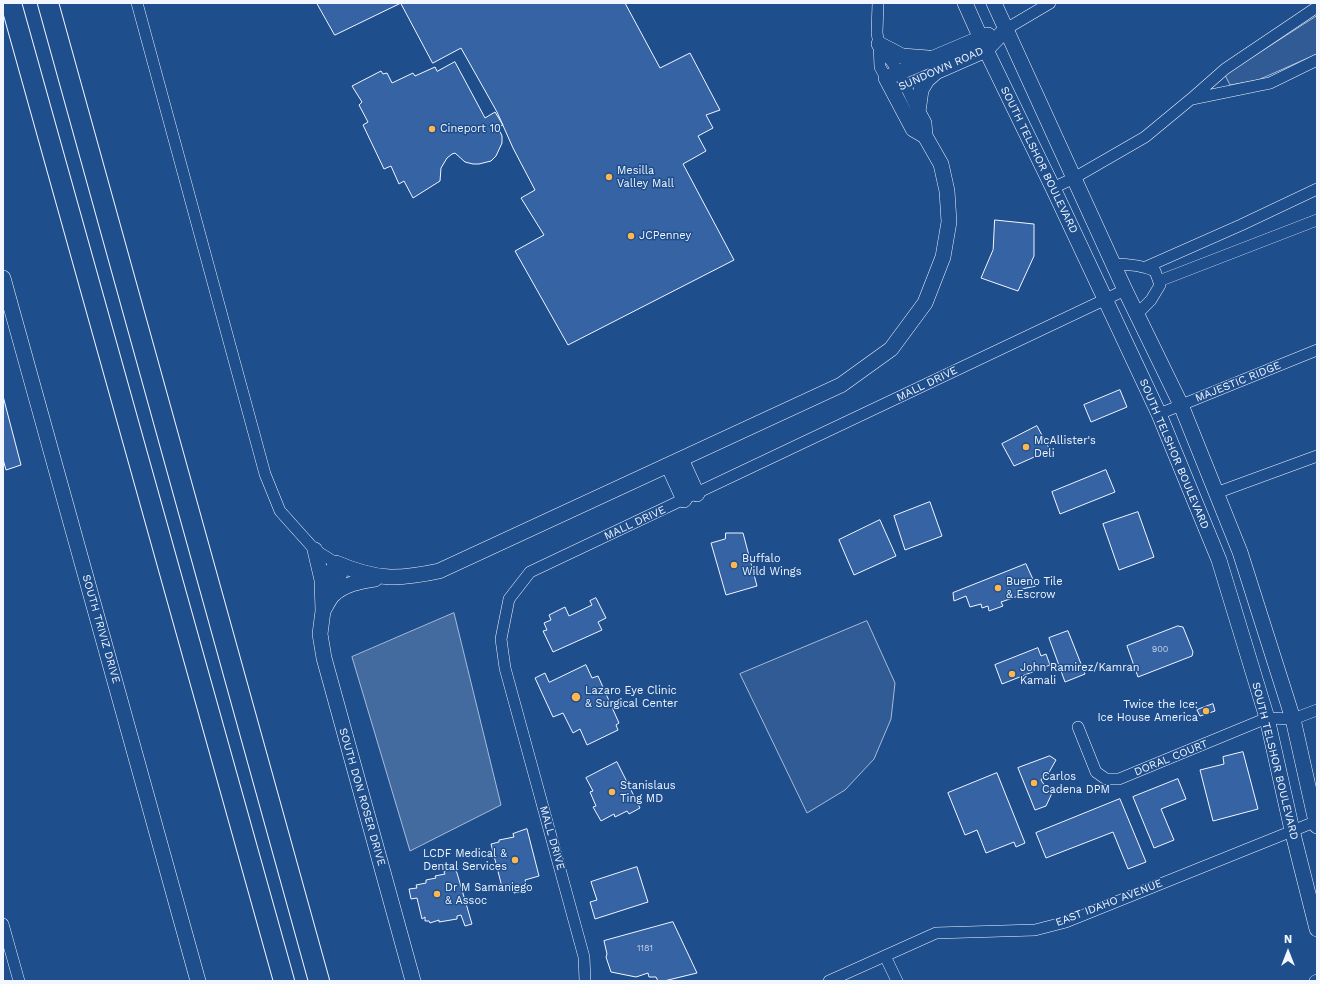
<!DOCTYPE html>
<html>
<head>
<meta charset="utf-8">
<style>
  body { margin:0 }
  #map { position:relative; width:1320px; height:984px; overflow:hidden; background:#1f4e8c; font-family:"Work Sans",sans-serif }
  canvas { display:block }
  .frame { position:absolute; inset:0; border:4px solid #f2f6ff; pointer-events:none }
  .north { position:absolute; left:1268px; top:932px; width:40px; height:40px; -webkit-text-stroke:3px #1f4e8c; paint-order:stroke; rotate:0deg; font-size:11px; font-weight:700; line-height:16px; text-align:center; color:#f2f6ff }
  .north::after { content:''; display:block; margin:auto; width:14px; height:18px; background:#f2f6ff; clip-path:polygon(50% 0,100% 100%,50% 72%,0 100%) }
</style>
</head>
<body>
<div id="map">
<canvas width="1320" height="984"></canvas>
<div class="frame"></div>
<div class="north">N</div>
</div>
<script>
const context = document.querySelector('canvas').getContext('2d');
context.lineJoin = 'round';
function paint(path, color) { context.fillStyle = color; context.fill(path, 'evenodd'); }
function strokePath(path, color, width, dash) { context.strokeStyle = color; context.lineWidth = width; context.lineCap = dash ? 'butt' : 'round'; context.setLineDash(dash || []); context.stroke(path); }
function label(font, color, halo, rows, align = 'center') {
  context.font = font + ' "Work Sans",sans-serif'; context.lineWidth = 3; context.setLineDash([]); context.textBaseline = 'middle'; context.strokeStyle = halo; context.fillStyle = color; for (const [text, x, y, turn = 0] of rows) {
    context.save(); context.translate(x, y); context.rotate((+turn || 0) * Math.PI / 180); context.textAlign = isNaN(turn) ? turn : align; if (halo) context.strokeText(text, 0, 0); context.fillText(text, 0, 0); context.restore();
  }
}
const built = new Path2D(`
  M1317,16V54L1258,80L1230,85L1225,75Z
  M867,621L895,683L891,719L874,759L845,790L807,813L740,674Z`);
paint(built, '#305b95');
strokePath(built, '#a8bbd7', 1);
const water = new Path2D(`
  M454,613L501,805L410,851L352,657Z`);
paint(water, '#446ba0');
strokePath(water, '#a8bbd7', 1);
const building = new Path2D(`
  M317,3H401L335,35Z
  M401,3H625L660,68L690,53L720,110L706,115L713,128L698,136L706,151L683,164L734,260L568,345L515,251L544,235L521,198L535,190L513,148L497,112L461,48L433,63Z
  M455,62L485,118L495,112L503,125L498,127L502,136V143L496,156L491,161L479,164H473L465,162L455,153L452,154L447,158L441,168L440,181L413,198L404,181L399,184L391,166L384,169L363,125L368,122L359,105L362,102L352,86L381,71L383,74L387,73L392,83L413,73L415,76L435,67L437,71Z
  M995,220L1034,224V256L1018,291L981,278L993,250Z
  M1120,390L1127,407L1091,422L1084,405Z
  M3,396L21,465L6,470L3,459Z
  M1037,426L1050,450L1014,466L1002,444Z
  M1106,470L1115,492L1060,514L1052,492Z
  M930,502L942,536L905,550L894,516Z
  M1138,512L1154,557L1119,570L1103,524Z
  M880,520L896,556L854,575L839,540Z
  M726,533H743L757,586L726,595L711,543L725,539Z
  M1026,564L1036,586L1022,589L1024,594L1001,602L1003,606L989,611L988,606L982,608L981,604L970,607L966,596L954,601L953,593Z
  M596,598L606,618L598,622L602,630L553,652L543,631L547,630L544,623L551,620L549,615L565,607L569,616L592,605L590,601Z
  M1178,626L1183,627L1193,652L1192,656L1138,677L1127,646Z
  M1068,631L1085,674L1065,682L1049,638Z
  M1038,648L1041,656L1046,654L1050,665L1002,684L995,665Z
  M586,665L592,678L598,676L619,723L616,725L618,730L587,745L580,729L573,733L563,713L553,717L535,678L545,673L549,682Z
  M1213,704L1215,711L1200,716L1197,710Z
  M1243,752L1258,809L1213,821L1200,770L1224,764L1223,757Z
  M1050,756L1056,760L1048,774L1043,777L1041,780L1045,786L1053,791L1046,806L1035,810L1018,768Z
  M617,762L640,808L629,814L627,811L615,817L614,814L601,821L593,807L596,806L590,792L593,791L586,778Z
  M997,773L1025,843L1016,847L1014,842L986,853L977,830L965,835L948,793Z
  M1178,779L1186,799L1161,809L1174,840L1154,848L1133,797Z
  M1120,799L1146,862L1128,869L1113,832L1046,858L1036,833Z
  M527,829L539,876L525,880L528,890L514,893L512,884L502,887L491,844L499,842V840L514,837L513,834Z
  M454,867L457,873L472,924L465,926L461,915L457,916V919L439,922V920L430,923L429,921H425V917L422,919L417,898L411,899L409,889L417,888L416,885L426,883V880L436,878L435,876L445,874L444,872Z
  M637,867L648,902L595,919L590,902L597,900L591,882Z
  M673,922L697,973L664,981H658L656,977H649L648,973L636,977L611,972L606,957L607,954L604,941Z`);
paint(building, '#3563a3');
strokePath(building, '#f2f6ff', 1);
const street = new Path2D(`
  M137,3L265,474L280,511L315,550L336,563
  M878,3L877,33L879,44L880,67L886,78
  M1006,29L1050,3
  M881,47L899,72L918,112
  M899,88L931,74
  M1192,99L1270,83L1317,60
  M1053,188L1074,178L1145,137L1191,99L1225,69L1317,7
  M1113,264C1129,264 1142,265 1155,271L1160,285L1151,300L1137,314
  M1146,267L1241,225L1317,189
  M1159,281L1317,220
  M1159,414L1317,350
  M1216,493L1317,456
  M333,594L345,567
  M1078,727L1096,772L1106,779H1119L1267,718L1293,719L1317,710
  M3,924L19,981
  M885,956L897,981
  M585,981L584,957L505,668L501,639L509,599L530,572L1125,290
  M829,981L936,933L1035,930L1066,922L1317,821
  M1315,981L1317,980`);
const secondary = new Path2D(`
  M965,3L986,50L1053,188L1159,414L1219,560L1267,718L1292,830L1317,929
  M994,3L1125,290L1181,405L1240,552L1293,719L1317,826
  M879,44L902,56L928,58
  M925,136L913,129L886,78L988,35
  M3,278C67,512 134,746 198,981
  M681,459L697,494
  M668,465L684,500
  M315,550L322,580L323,611L320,634L324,658L413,981
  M322,591L336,563C376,580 397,580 439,571L841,385L891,349L925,303L943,257L949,222L947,191L941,164L925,136L924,123L918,112L921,90L927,80L936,72L986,50L1006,29
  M323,611C326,606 329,599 333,595C344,584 361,581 375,579`);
const highway = new Path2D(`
  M11,3L284,981
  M48,3L319,981`);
strokePath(street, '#f2f6ff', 12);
strokePath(secondary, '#f2f6ff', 16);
strokePath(highway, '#f2f6ff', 22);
strokePath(street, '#1f4e8c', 11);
strokePath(secondary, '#1f4e8c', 15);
strokePath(highway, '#1f4e8c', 20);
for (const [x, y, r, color] of [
  [432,129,4,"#ffb74d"],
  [609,177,4,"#ffb74d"],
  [631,236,4,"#ffb74d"],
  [1026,447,4,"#ffb74d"],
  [734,565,4,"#ffb74d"],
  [998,588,4,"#ffb74d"],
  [1012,674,4,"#ffb74d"],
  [576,697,5,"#ffb74d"],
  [1206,711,4,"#ffb74d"],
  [1034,783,4,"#ffb74d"],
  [612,792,4,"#ffb74d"],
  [515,860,4,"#ffb74d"],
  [437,894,4,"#ffb74d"]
]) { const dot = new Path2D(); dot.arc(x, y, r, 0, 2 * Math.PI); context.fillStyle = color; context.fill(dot); strokePath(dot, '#1f4e8c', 1.5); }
label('9px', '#c3d1e8', null, [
  ["900",1160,649],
  ["1181",645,948]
]);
label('11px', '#f2f6ff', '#1f4e8c', [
  ["SUNDOWN ROAD",941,69,-24],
  ["SOUTH TELSHOR BOULEVARD",1039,160,64],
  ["MAJESTIC RIDGE",1238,382,-22],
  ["MALL DRIVE",927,384,-26],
  ["SOUTH TELSHOR BOULEVARD",1174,454,67],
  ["MALL DRIVE",635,523,-25],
  ["SOUTH TRIVIZ DRIVE",101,629,74],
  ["DORAL COURT",1171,758,-22],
  ["SOUTH TELSHOR BOULEVARD",1275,761,76],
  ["SOUTH DON ROSER DRIVE",362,797,74],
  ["MALL DRIVE",552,838,74],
  ["EAST IDAHO AVENUE",1109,903,-21]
]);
label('11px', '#f2f6ff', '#1f4e8c', [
  ["Cineport 10",440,129],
  ["Mesilla",617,171],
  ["Valley Mall",617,184],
  ["JCPenney",639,236],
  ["McAllister's",1034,441],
  ["Deli",1034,454],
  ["Buffalo",742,559],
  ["Wild Wings",742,572],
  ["Bueno Tile",1006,582],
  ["& Escrow",1006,595],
  ["John Ramirez/Kamran",1020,668],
  ["Kamali",1020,681],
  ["Lazaro Eye Clinic",585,691],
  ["& Surgical Center",585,704],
  ["Twice the Ice:",1198,705,"right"],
  ["Ice House America",1198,718,"right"],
  ["Carlos",1042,777],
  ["Cadena DPM",1042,790],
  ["Stanislaus",620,786],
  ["Ting MD",620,799],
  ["LCDF Medical &",507,854,"right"],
  ["Dental Services",507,867,"right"],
  ["Dr M Samaniego",445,888],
  ["& Assoc",445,901]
], 'left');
</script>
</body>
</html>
